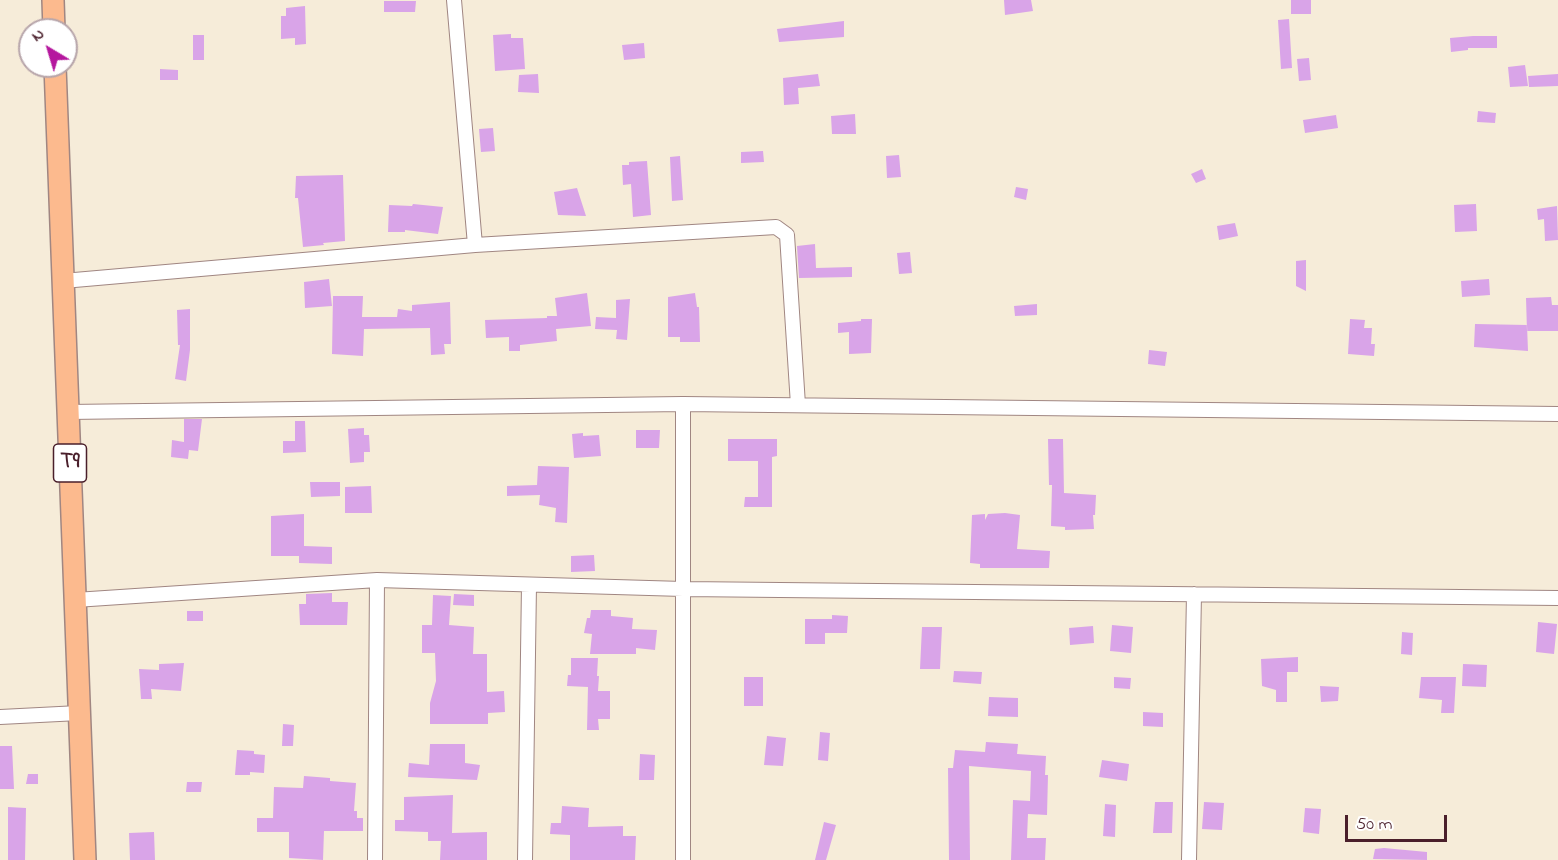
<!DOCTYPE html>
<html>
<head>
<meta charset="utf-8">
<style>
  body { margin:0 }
  #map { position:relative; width:1558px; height:860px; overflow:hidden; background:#f6ecd9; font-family:"Indie Flower",sans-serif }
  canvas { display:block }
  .north { position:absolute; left:18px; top:18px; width:60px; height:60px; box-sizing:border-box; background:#fff; border:2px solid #b7a5aa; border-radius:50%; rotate:322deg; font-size:16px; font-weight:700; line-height:24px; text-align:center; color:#4a1f2b }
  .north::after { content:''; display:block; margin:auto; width:21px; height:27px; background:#b5179e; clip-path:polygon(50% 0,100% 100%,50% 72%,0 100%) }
  .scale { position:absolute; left:1345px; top:815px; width:102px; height:27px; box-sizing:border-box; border:3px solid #4a1f2b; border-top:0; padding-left:8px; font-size:18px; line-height:21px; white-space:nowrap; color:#4a1f2b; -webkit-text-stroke:4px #fff; paint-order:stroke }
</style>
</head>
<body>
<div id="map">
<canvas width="1558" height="860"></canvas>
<div class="north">N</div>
<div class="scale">50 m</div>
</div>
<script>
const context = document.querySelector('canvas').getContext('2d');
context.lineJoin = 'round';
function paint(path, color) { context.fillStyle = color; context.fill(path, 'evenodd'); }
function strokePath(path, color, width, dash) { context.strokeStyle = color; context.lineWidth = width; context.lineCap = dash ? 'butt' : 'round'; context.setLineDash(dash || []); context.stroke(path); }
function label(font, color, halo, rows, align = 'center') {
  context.font = font + ' "Indie Flower",sans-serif'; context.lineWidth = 6; context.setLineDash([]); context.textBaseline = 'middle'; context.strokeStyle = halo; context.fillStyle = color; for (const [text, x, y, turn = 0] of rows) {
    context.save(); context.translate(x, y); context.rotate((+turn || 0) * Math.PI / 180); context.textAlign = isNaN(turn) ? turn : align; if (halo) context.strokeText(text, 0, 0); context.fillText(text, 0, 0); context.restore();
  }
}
paint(new Path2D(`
  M1004,0H1031L1033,11L1005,15Z
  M1291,0H1311V14H1291Z
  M384,1H416L415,12H384Z
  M305,6L306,44L295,45V38L281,39V16H286V8Z
  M1289,19L1292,68L1281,69L1278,20Z
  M844,21V37L779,42L777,29Z
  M511,34V38H523L525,69L495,71L493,35Z
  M193,35H204V60H193Z
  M1473,36H1497V48H1468V50L1451,52L1450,38Z
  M644,43L645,58L624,60L622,45Z
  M1309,58L1311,80L1299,81L1297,59Z
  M1525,65L1528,86L1510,87L1508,67Z
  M160,69L178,70V80H160Z
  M538,74L539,93L518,92L519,75Z
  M818,74L820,86L798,88L799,104L784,105L783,78Z
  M1558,74V86L1529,87L1528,76Z
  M1478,111L1496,113L1495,123L1477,122Z
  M855,114L856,134H832L831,116Z
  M1336,115L1338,128L1305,133L1303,120Z
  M493,128L495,151L481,152L479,129Z
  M763,151L764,162L741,163V152Z
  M899,155L901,177L887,178L886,156Z
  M680,156L683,200L672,201L670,157Z
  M647,161L651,215L633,217L631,184L623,185L622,165H629V162Z
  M1202,169L1206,179L1196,183L1191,174Z
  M343,175L345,241L323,243L324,245L303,247L298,198H295L296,176Z
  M1016,187L1028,189L1026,200L1014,197Z
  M577,188L586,216L558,215L554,192Z
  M413,204L443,207L438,234L405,230V232H388L389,205L412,206Z
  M1476,204L1477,231L1455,232L1454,205Z
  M1557,206L1558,240L1545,241L1544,219L1538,220L1537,209Z
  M1235,223L1238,236L1219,240L1217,226Z
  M815,244L816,268L852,267V277L799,278L797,246Z
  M910,252L912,273L899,274L897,253Z
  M1306,260V291L1296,286V261Z
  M329,279L332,306L305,308L304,282Z
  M1489,279L1490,295L1462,297L1461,281Z
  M587,293L591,326L556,329L557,341L520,345V351H509V337L486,338L485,320L547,318V316H557L555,298Z
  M695,293L697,307H699L700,342H680V337H668V297Z
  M333,296H363L362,317H397L398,309L412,311V305L450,302L451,344H444L445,354L431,355L430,328L364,329L363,356L332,354Z
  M1551,297L1552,305H1558V331H1527L1526,298Z
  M630,299L627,340L616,339L617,330L595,329L596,317L616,318V300Z
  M1037,304V315L1015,316L1014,306Z
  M190,309V350L186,381L175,379L180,345H178L177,310Z
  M861,319H872L871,353L849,354V332L838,333V323L861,321Z
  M1350,319L1365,320L1364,328H1372L1371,344H1375L1374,356L1348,354Z
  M1475,324L1527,325L1528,351L1474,347Z
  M1149,350L1167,352L1165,366L1148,364Z
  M184,419H202L198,451L189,450L188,459L171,457L172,440L184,442Z
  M295,421H305L306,452L283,453V441H295Z
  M364,428V435H369L370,452H364V462L350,463L348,429Z
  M636,430H660L659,448H636Z
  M583,433V436L599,435L601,456L574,458L572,434Z
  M728,439H777V456L772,457V507H744L745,497H758V461H728Z
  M1048,439H1063L1064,493L1096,495L1095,515H1093L1094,529L1065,530V527L1051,526L1052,485H1049Z
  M538,466L569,467L567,523L555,522L556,508L539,505L540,495L507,496V486L537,485Z
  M310,482H340V496L311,497Z
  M371,486L372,513H345V487Z
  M1005,513L1020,515L1017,549L1050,551L1049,568H980V564L970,563L972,515L985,514V520L988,514Z
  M304,514V546L332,547V564L299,563V556H271V516Z
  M594,555L595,571L571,572V556Z
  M332,593V602H348L347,625H300L299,604H306V594Z
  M454,594L474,595V606L453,605Z
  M433,595L451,596L449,625L474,627L473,654H487V692L504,691L505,712L488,713V724H430V703L436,681L435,653H422V625H432Z
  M591,610H611V616L633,618L632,629L657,630L655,650L636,648V654H590L592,634L584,633L587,618H590Z
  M187,611H203V621H187Z
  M832,615L848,616L847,633H825V644H805V619H832Z
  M1538,622L1557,624L1554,654L1536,652Z
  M1112,625L1133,627L1131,653L1110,651Z
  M1093,626L1094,643L1070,645L1069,628Z
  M922,627H942L940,669H920Z
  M1402,632L1413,633L1412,655L1401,654Z
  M1298,657V672H1287V702H1276V690L1262,686L1261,659Z
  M571,658H598L597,676H599L598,691H610V719H598L599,730H587L588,687L567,686L568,675H571Z
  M184,663L181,691L151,689L152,699H141L139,669L159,670V664Z
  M1463,664L1487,665L1486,687L1462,686Z
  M954,671L982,672L981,684L953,682Z
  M744,677H763V706H744Z
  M1114,677L1131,678L1130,689L1114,688Z
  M1421,677H1456L1454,713H1441L1442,700L1419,698Z
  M1320,686L1339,687L1338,701L1321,702Z
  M989,697L1018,698V717L988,716Z
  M1143,712L1163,713V727L1143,726Z
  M283,724L294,725L293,746H282Z
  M820,732L830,733L828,761L818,760Z
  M767,736L786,738L783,766L764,765Z
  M986,742L1018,744L1017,754L1046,756L1045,775H1048L1047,815L1028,814L1027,838H1046L1045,860H1011L1013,800L1030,801L1031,771L969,766L970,860H949L948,768H953L955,750L985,752Z
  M430,744H465V763L480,765L477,780L408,777L409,763L429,765Z
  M0,746H12L14,789H0Z
  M237,750L254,751V754L265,755L264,773L250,772V775H235Z
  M640,754L655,755L654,780H639Z
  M1102,760L1129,764L1127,781L1099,777Z
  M28,774H38V784H26Z
  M304,776L330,778V781L356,783L354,811H357V818H363V831H324L323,860L289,858V832H257V818H273L274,787L303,788Z
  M187,782H202L201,792H186Z
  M453,795L452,833L487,832V860H440L441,841H428V832L395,831V820H404V797Z
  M1155,802H1173L1172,833H1153Z
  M1204,802L1224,803L1222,830L1202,829Z
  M1105,804L1116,805L1115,837L1103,836Z
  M562,806L589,808L588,827L623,826V836H636L635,860H570V835L550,834L551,823H561Z
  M8,807L26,808L25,860H8Z
  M1305,808L1321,809L1319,834L1303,832Z
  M824,822L836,825L826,860H815Z
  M154,832L155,860H130L129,833Z
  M1384,848L1427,852V860L1373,859L1375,849Z`), '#d9a4e8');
const minor = new Path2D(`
  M454,0L475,245
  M63,281L475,245L776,227L787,235L798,405
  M68,412L683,404L1558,414
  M75,600L377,580L683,589L1558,598
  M0,717L79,713
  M375,860L377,580
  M525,860L529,585
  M683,860V404
  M1189,860L1194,594`);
const trunk = new Path2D(`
  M53,0L54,30
  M55,66L85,860`);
strokePath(minor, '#a08682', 16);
strokePath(trunk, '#a08682', 24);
strokePath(minor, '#fff', 14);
strokePath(trunk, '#fcba8e', 21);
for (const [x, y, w] of [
  [70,463,33]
]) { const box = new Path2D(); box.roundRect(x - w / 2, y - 19, w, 38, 4.5); context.fillStyle = '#fff'; context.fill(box); strokePath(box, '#4a1f2b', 1.5); }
label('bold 22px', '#4a1f2b', null, [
  ["T9",70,463]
]);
</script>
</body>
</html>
